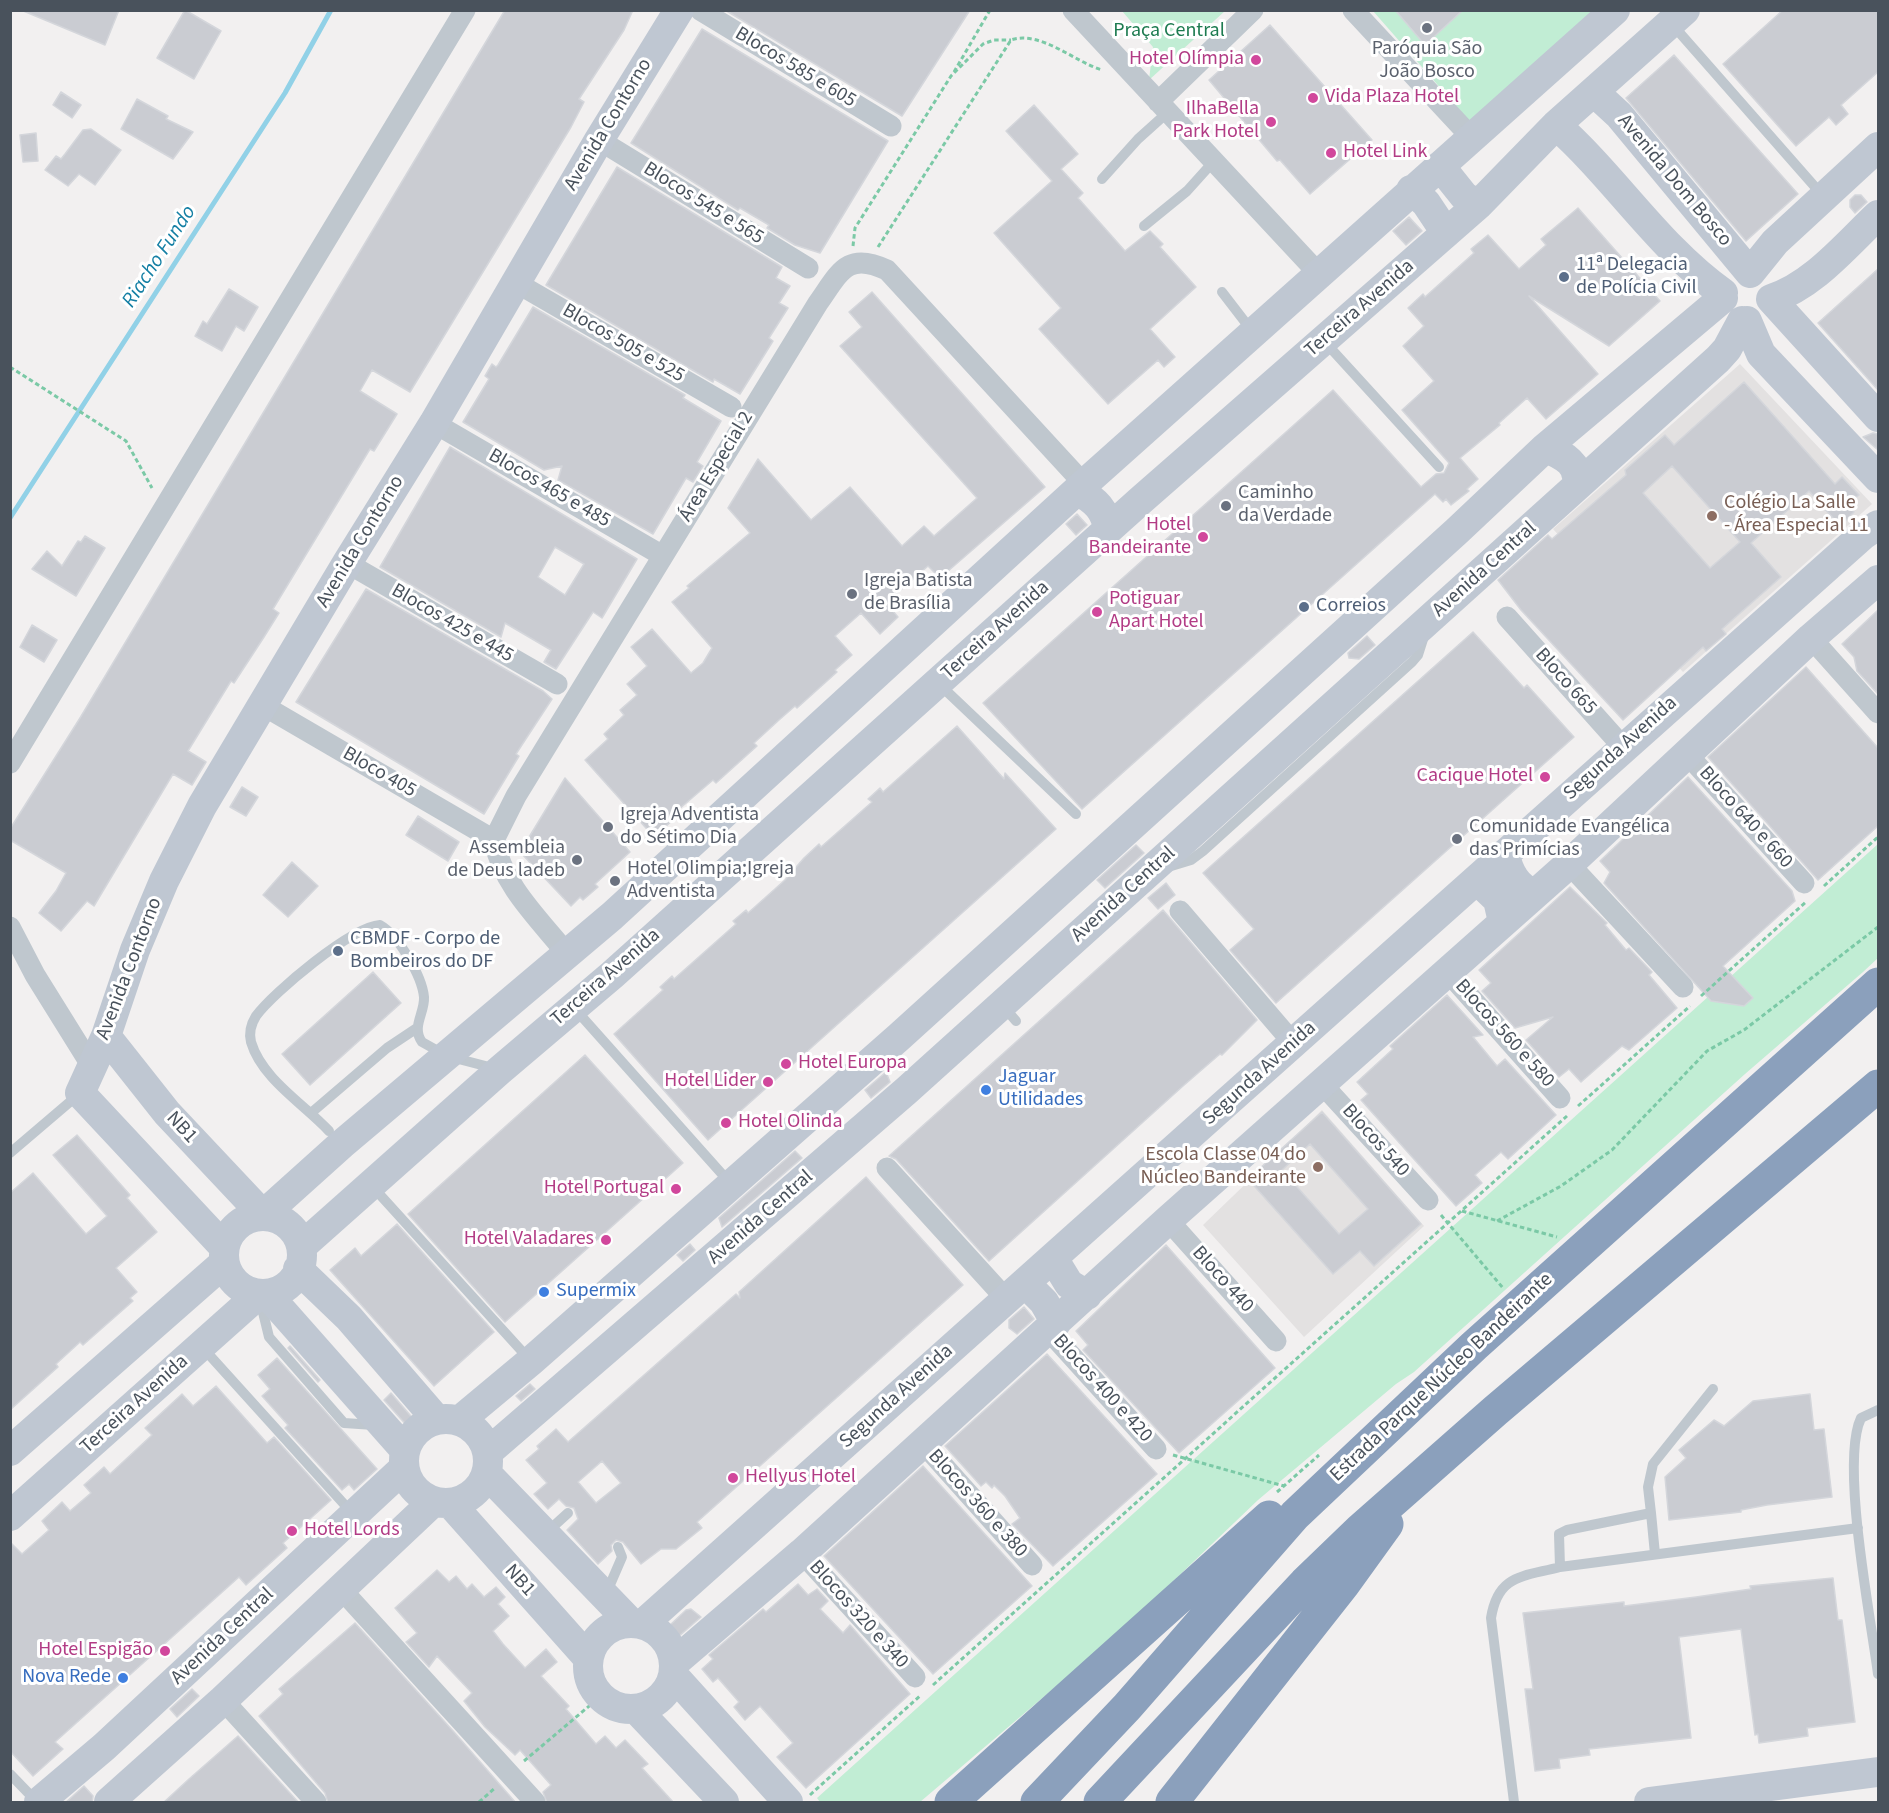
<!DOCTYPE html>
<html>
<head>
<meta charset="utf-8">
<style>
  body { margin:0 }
  #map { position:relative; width:1889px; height:1813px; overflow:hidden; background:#f2f0f0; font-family:"Source Sans 3",sans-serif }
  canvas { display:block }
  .frame { position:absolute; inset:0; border:12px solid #49525c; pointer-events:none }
</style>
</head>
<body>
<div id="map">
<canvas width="1889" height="1813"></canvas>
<div class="frame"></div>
</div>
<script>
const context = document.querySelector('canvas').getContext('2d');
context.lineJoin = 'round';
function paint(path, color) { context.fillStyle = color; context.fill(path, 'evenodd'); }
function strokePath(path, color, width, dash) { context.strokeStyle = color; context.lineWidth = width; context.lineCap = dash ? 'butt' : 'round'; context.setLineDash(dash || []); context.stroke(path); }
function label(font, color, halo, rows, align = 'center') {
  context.font = font + ' "Source Sans 3",sans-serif'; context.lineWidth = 6; context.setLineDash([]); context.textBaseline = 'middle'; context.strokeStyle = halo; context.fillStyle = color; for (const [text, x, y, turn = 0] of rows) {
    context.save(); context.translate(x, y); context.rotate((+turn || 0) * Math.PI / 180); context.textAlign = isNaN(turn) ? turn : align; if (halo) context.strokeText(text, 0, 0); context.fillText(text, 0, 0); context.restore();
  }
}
paint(new Path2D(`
  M1740,364L1872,504L1683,672L1553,529Z
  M1322,1110L1424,1226L1304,1337L1203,1225Z`), '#e3e1e1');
paint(new Path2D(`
  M1122,11H1225L1149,80L1153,47Z
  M1373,11H1600L1471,123Z
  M1878,844V958L1863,972L1745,1074L1414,1372L1396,1384L1258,1500L1120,1632L920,1802H820L817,1798Z`), '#c1edd4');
strokePath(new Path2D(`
  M10,518L285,93L331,10`), '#91d1e7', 5);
const building = new Path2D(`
  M21,10H119L105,45Z
  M185,10L221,31L194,79L157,58Z
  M505,10H633L624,30L579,99L584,102L571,127L410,392L372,370L360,391L397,414L374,451L370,449L273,609L279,613L264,637L234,683L231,681L188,751L206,762L192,785L173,774L94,906L87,901L61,931L39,913L56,891L66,873L10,840V829L80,718Z
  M725,10H970L902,116Z
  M1395,10H1463L1425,45Z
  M1783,10H1878V72L1841,105L1848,114L1836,125L1829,117L1796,146L1723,64Z
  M1270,25L1372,140L1310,194L1280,160L1277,161L1209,80Z
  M702,29L888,141L820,253L795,245L767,228L769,225L740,208L738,210L631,143Z
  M1674,55L1798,194L1746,241L1626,98Z
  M61,92L81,105L72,118L53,105Z
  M137,99L168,116L166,119L193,132L173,159L121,129Z
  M1034,105L1078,154L1061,169L1083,193L1078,198L1125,251L1150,231L1163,244L1160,247L1196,287L1150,329L1175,357L1164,367L1158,360L1108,404L1039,329L1061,308L994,233L1052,181L1006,131Z
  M91,129L121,150L95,185L79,174L68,186L45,170L56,156L61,159L65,154L83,130Z
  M36,133L38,161L23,162L20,135Z
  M617,167L782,267L776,278L790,286L779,303L788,308L769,338L773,341L740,394L714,379L713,382L546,285Z
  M1855,195H1861L1867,202L1855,213L1850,207V200Z
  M1578,208L1660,301L1609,346L1529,296L1598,374L1546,419L1527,398L1499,423L1500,425L1460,458L1478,479L1467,489L1469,491L1451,505L1446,499L1443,502L1435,494L1082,809L983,703L1333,390L1421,487L1436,474L1444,473L1449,463L1402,410L1434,381L1403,346L1424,326L1408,308L1423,294L1425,297L1474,253L1471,249L1488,235L1519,269L1546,245L1541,239Z
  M1409,217L1422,231L1406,245L1393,231Z
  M1878,269V390L1818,323Z
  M229,289L258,307L244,331L236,326L222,351L195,336L203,321L207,324Z
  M872,292L1045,487L940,578L928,566L886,603L898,617L880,634L861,613L835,636L852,655L835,670L837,672L797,708L795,706L779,720L754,743L757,746L716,783L713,780L671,816L674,819L654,837L585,760L608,739L604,734L624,715L620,710L637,695L627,684L647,666L631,647L652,629L691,673L703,663L712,648L672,602L689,588L687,586L750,533L728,508L758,459L811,520L850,487L902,546L924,526L934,536L977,498L840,346L862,327L849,312Z
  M533,307L685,395L683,398L721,421L697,462L703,466L693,482L686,478L653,534L558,480L562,466L544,470L463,422L489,379L485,376L492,364L496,367L498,365Z
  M1744,382L1835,484L1842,477L1859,495L1847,504L1854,512L1840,526L1809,491L1751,543L1781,577L1722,629L1726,634L1706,651L1703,647L1623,720L1521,610L1498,580L1548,535L1552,539L1605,493L1626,475L1625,470L1665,435L1674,445ZM1672,466L1740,542L1710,568L1643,493Z
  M1873,433L1878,434V450L1863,437Z
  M450,447L637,559L602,618L593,612L556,669L544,662L551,650L505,623L501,637L380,567ZM555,547L584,564L565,595L538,577Z
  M1077,514L1087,525L1076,535L1066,524Z
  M85,536L105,548L76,596L32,569L47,551L62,566L78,541L81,542Z
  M366,589L543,691L552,699L516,754L519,756L484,814L296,702Z
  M1878,610V694L1857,671L1854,657L1842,644Z
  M32,625L57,640L44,662L20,647Z
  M1473,632L1524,688L1527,685L1574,737L1276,1003L1230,950L1254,929L1203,873Z
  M1367,636L1375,645L1359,659L1349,658L1348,653Z
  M1806,667L1878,748V826L1818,880L1708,757Z
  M957,726L1004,779L1005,773L1056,829L708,1140L614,1034L663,990L660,987L672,976L674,979L736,924L733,921L746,910L748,913L785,880L804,858L819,844L821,847L872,802L868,799L880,788L883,792Z
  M1688,777L1792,891L1795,901L1723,966L1753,998L1744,1006L1711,1001L1604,883L1610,872L1600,861Z
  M565,778L630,852L595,884L598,887L583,900L580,897L571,906L520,852Z
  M242,787L258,797L246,816L230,807Z
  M418,816L459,842L448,861L406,835Z
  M1136,845L1144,853L1105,888L1097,880Z
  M292,862L318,886L288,917L263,895Z
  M1166,883L1175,895L1158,909L1148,898Z
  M1570,887L1607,923L1605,925L1626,950L1629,948L1652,972L1649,975L1677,1008L1629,1050L1622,1046L1581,1082L1569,1069L1559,1077L1526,1040L1553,1017L1515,1028L1482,991L1491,983L1479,970Z
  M1163,910L1257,1020L1222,1055L1220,1054L1183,1086L989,1261L896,1159L889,1156Z
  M373,972L401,1003L310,1085L282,1054Z
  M1447,995L1483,1035L1473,1037L1497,1066L1505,1059L1556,1115L1508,1159L1501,1152L1475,1175L1482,1183L1456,1206L1361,1100L1368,1094L1357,1082L1393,1049L1390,1046Z
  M585,1055L683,1163L505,1322L408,1214Z
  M886,1072L890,1082L871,1098L865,1090Z
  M1322,1112L1421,1224L1374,1266L1360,1251L1333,1274L1248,1179ZM1310,1144L1368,1209L1339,1234L1282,1170Z
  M77,1135L130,1195L127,1198L157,1232L116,1268L137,1292L130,1298L133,1301L83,1345L80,1342L56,1364L58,1367L10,1410V1193L33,1173L86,1234L107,1216L53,1155Z
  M795,1151L802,1158L722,1227L719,1218Z
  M866,1177L963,1285L697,1522L702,1528L676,1549H661L641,1564L623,1542L616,1540L611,1545L612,1551L598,1564L567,1530L578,1519L574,1508L566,1506L559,1499L548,1509L534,1494L547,1483L526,1460L539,1449L537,1446L556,1429L568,1442L736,1294L740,1298L739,1292ZM602,1461L621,1483L596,1503L578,1482Z
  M397,1224L494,1332L434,1386L330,1270L355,1248L361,1256Z
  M690,1244L695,1250L683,1261L677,1255Z
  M1166,1245L1275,1368L1179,1453L1083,1350L1088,1345L1076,1331Z
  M1024,1307L1034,1319L1017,1334L1009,1328V1320Z
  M290,1346L320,1380L318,1382L288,1348Z
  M1047,1354L1157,1474L1053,1566L1012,1524L1020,1518L1005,1496L994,1485L992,1488L986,1482L981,1486L945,1446Z
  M277,1358L377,1469L354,1490L349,1484L342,1490L285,1428L288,1425L262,1396L270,1389L258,1375Z
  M530,1384L535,1389L521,1401L516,1396Z
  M216,1386L267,1443L274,1437L331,1500L283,1543L287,1548L246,1585L239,1577L55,1742L63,1749L33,1776L10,1751V1542L22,1554L49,1530L42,1521L62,1502L70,1511L91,1493L84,1485L104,1467L110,1474L152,1435L145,1428L182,1394L193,1406Z
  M391,1393L416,1422L409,1428L384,1400Z
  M1810,1394L1814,1430L1824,1429L1832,1497L1767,1505L1741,1510V1512L1669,1520L1665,1477L1686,1458L1679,1450L1714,1420L1724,1426L1753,1401Z
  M923,1466L1032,1586L933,1674L824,1556Z
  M437,1570L449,1582L456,1576L467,1589L472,1584L484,1597L496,1587L505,1597L498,1604L509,1616L493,1631L503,1644L525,1668L546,1649L557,1662L541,1676L569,1706L566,1709L596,1744L605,1736L616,1748L625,1740L648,1764L642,1768L674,1803H547L543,1792L551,1785L520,1750L515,1755L485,1727L464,1701L472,1693L437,1656L429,1667L406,1642L417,1633L395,1608Z
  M1833,1578L1838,1620H1842L1855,1722L1807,1728L1808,1736L1759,1743L1758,1734L1755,1735L1741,1629L1679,1637L1691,1738L1589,1749L1590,1755L1559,1759L1560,1768L1535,1771L1525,1689H1533L1523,1613L1624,1602V1606L1696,1597L1751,1589L1750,1586Z
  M798,1584L808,1595L817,1589L828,1601L820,1609L843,1633L850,1625L910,1694L806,1788L777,1757L793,1743L760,1706L745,1720L734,1707L739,1702L718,1678L713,1682L702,1669L713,1659L709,1655L763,1609L766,1612Z
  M691,1609L701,1617L678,1637L669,1626L686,1610Z
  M355,1623L454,1732L516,1803H328L325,1793L259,1716L283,1694L279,1689Z
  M192,1689L199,1696L177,1717L170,1709Z
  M238,1736L299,1803H163L189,1779Z
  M84,1786L93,1796L92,1803H65Z`);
paint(building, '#caccd2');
strokePath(building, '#d4d6db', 1.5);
strokePath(new Path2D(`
  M954,72L990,10
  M853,246L855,228L951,76L983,44L994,40H1011
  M878,247L1011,40C1040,30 1075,62 1102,70
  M10,367L126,441L152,488
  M1824,886L1878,837
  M1701,996L1806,902
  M1578,1106L1690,1006
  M1462,1211L1557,1237
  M1441,1215L1503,1288
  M1497,1221L1561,1186L1612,1150L1707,1051L1744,1030L1878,927
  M1173,1455L1284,1486
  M1277,1492L1319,1455
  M933,1685L1567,1116
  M524,1761L601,1696
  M810,1795L921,1695
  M479,1802L495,1788`), '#7bc9a6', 3, [4.5, 3]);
strokePath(new Path2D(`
  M1671,23L1823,196
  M1102,179L1138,139L1168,112
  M1144,226L1187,191L1214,161
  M1222,292L1252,331
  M1324,341L1439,467
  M939,684L1076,814
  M1168,867L1191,860L1203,851L1412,662L1418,655L1425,633
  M1004,1007L1016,1021
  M575,1009L730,1183
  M311,1113L387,1048L417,1028
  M329,1131C304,1104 262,1079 251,1042C249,1034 251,1024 256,1016C274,992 351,927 380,925C398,935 422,976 424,997C425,1013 411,1027 422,1042L447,1056L497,1069
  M10,1153L78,1095
  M372,1186L529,1359
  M260,1300L269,1337L344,1423L374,1425
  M203,1348L353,1514
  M1878,1410L1861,1418C1840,1462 1871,1619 1878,1674
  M1651,1513L1648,1487L1653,1464L1713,1389
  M546,1533L568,1513
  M1560,1567L1559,1534L1567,1530L1651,1513L1655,1554
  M606,1594L622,1557L618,1547
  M10,1774L37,1802
  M1514,1802L1491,1618C1498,1574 1523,1577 1560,1567L1858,1528`), '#bfc7ce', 10);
strokePath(new Path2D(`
  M700,10L891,126
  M1073,10L1320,275
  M1353,10L1472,138
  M1158,102L1253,10
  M599,140L808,268
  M515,282L731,407
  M434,423L663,556
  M347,563L557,684
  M1507,617L1623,747
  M1811,638L1878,713
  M264,706L494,840
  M1686,753L1804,883
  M10,763L465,10
  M1569,864L1683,987
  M1180,911L1294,1044
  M10,927L35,975L91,1065
  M568,955C540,920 502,885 494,840L516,796L818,303C840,272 847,251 887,270L1084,484
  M1447,971L1560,1098
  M1321,1083L1428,1200
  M887,1168L1007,1300
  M1168,1220L1276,1341
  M1048,1330L1156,1449
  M923,1443L1032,1565
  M802,1553L915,1677
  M341,1589L535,1802
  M223,1700L316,1802`), '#bfc7ce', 21);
strokePath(new Path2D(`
  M1594,92L1619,115L1750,273L1775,242L1878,147
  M1556,125C1615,177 1658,247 1723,293
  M1440,166L1464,196L1478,205
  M1411,190L1426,203L1446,233
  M1878,215C1847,244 1813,286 1771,299L1878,417
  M1747,321L1761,354L1878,478
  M1545,448C1562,454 1583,465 1576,487
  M1078,491C1095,500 1106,510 1108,530
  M1505,854C1508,871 1517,889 1535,893
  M1477,880L1498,900L1503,922
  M106,1036L167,1113L263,1215L342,1144L612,916L1084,484L1615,10
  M224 1255a39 39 0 1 1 78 0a39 39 0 1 1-78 0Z
  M302,1246L500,1070L612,975L1141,500L1478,205L1556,125L1685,10
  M224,1247L80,1093L106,1036L135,950L164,881L202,806L347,563L434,423L599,140L679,10
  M1053,1258L1069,1284L1087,1295
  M298,1269L349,1318L437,1420
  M1025,1283L1044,1302L1056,1323
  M267,1294L405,1450
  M404 1461a42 42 0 1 1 84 0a42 42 0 1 1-84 0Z
  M459,1421L531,1361L899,1037L1457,531L1545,448L1723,298
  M10,1451L224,1263
  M488,1452L906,1091L1718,359L1727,349L1742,321
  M487,1474L630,1622
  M451,1504L588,1658
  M10,1516L259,1294
  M588 1666a43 43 0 1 1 86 0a43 43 0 1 1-86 0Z
  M643,1624C1050,1261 1455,897 1863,535L1878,525
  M675,1662L802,1553L1168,1220L1569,864L1811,638L1878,580
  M674,1676L788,1802
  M636,1709L724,1802
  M39,1802L104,1747L404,1468
  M109,1802L223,1700L433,1502
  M1649,1802L1878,1772`), '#bfc7d2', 30);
strokePath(new Path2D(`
  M951,1802L1269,1517
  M1037,1802L1127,1707L1295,1515L1474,1346L1878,984
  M1100,1802L1305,1583L1360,1530L1495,1411L1878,1086
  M1172,1802L1343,1585L1387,1524`), '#8ba0bc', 33);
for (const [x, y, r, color] of [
  [1427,28,6,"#6b7280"],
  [1256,60,6,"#d1479c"],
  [1313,98,6,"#d1479c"],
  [1271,122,6,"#d1479c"],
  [1331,153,6,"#d1479c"],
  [1564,277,6,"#5c6f8a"],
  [1226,506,6,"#6b7280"],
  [1712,516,6,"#8d6e63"],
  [1203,537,6,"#d1479c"],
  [852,594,6,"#6b7280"],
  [1304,607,6,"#5c6f8a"],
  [1097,612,6,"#d1479c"],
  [1545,777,6,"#d1479c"],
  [608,827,6,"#6b7280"],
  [1457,839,6,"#6b7280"],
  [577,860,6,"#6b7280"],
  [615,881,6,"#6b7280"],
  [338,951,6,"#5c6f8a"],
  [786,1064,6,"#d1479c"],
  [768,1082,6,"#d1479c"],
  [986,1090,6,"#3f7fe0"],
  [726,1123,6,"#d1479c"],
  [1318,1167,6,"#8d6e63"],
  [676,1189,6,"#d1479c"],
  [606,1240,6,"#d1479c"],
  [544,1292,6,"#3f7fe0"],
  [733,1478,6,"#d1479c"],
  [292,1531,6,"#d1479c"],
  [165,1651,6,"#d1479c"],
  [123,1678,6,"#3f7fe0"]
]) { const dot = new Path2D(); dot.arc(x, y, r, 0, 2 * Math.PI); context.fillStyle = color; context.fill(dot); strokePath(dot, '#fff', 2); }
label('20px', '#1d7b50', '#fff', [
  ["Praça Central",1169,32]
]);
label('20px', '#5b616d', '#fff', [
  ["Paróquia São",1427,50,"center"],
  ["João Bosco",1427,73,"center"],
  ["Caminho",1238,494],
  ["da Verdade",1238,517],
  ["Igreja Batista",864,582],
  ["de Brasília",864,605],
  ["Igreja Adventista",620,816],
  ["do Sétimo Dia",620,839],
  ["Comunidade Evangélica",1469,828],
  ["das Primícias",1469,851],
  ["Assembleia",565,849,"right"],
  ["de Deus ladeb",565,872,"right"],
  ["Hotel Olimpia;Igreja",627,870],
  ["Adventista",627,893]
], 'left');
label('20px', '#b23c85', '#fff', [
  ["Hotel Olímpia",1244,60],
  ["Vida Plaza Hotel",1325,98,"left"],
  ["IlhaBella",1259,110],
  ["Park Hotel",1259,133],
  ["Hotel Link",1343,153,"left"],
  ["Hotel",1191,526],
  ["Bandeirante",1191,549],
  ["Potiguar",1109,600,"left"],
  ["Apart Hotel",1109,623,"left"],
  ["Cacique Hotel",1533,777],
  ["Hotel Europa",798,1064,"left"],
  ["Hotel Lider",756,1082],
  ["Hotel Olinda",738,1123,"left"],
  ["Hotel Portugal",664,1189],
  ["Hotel Valadares",594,1240],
  ["Hellyus Hotel",745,1478,"left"],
  ["Hotel Lords",304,1531,"left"],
  ["Hotel Espigão",153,1651]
], 'right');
label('20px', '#49525c', '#fff', [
  ["Blocos 585 e 605",795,68,31],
  ["Avenida Contorno",609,125,-59],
  ["Avenida Dom Bosco",1674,181,50],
  ["Blocos 545 e 565",703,204,32],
  ["Terceira Avenida",1360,309,-41],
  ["Blocos 505 e 525",623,344,30],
  ["Área Especial 2",717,467,-59],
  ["Blocos 465 e 485",549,489,30],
  ["Avenida Contorno",361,542,-59],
  ["Avenida Central",1485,570,-42],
  ["Blocos 425 e 445",452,624,30],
  ["Terceira Avenida",996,631,-42],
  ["Bloco 665",1565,682,48],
  ["Segunda Avenida",1621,749,-42],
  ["Bloco 405",379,773,30],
  ["Bloco 640 e 660",1745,818,48],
  ["Avenida Central",1124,895,-42],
  ["Avenida Contorno",130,969,-69],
  ["Terceira Avenida",606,978,-41],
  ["Blocos 560 e 580",1504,1034,48],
  ["Segunda Avenida",1260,1074,-42],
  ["NB1",181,1128,47],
  ["Blocos 540",1375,1141,48],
  ["Avenida Central",761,1218,-41],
  ["Bloco 440",1222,1280,48],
  ["Estrada Parque Núcleo Bandeirante",1442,1378,-43],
  ["Blocos 400 e 420",1102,1389,48],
  ["Segunda Avenida",897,1397,-42],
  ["Terceira Avenida",135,1405,-42],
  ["Blocos 360 e 380",977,1504,48],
  ["NB1",519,1581,48],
  ["Blocos 320 e 340",858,1615,48],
  ["Avenida Central",223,1637,-43]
]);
label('20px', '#4e5e75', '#fff', [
  ["11ª Delegacia",1576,266],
  ["de Polícia Civil",1576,289],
  ["Correios",1316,607],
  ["CBMDF - Corpo de",350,940],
  ["Bombeiros do DF",350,963]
], 'left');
label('20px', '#785e54', '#fff', [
  ["Colégio La Salle",1724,504],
  ["- Área Especial 11",1724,527],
  ["Escola Classe 04 do",1306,1156,"right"],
  ["Núcleo Bandeirante",1306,1179,"right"]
], 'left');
label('20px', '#366cbe', '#fff', [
  ["Jaguar",998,1078],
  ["Utilidades",998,1101],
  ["Supermix",556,1292],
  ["Nova Rede",111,1678,"right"]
], 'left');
label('italic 21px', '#147fa4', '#fff', [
  ["Riacho Fundo",160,257,-57]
]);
</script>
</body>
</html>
